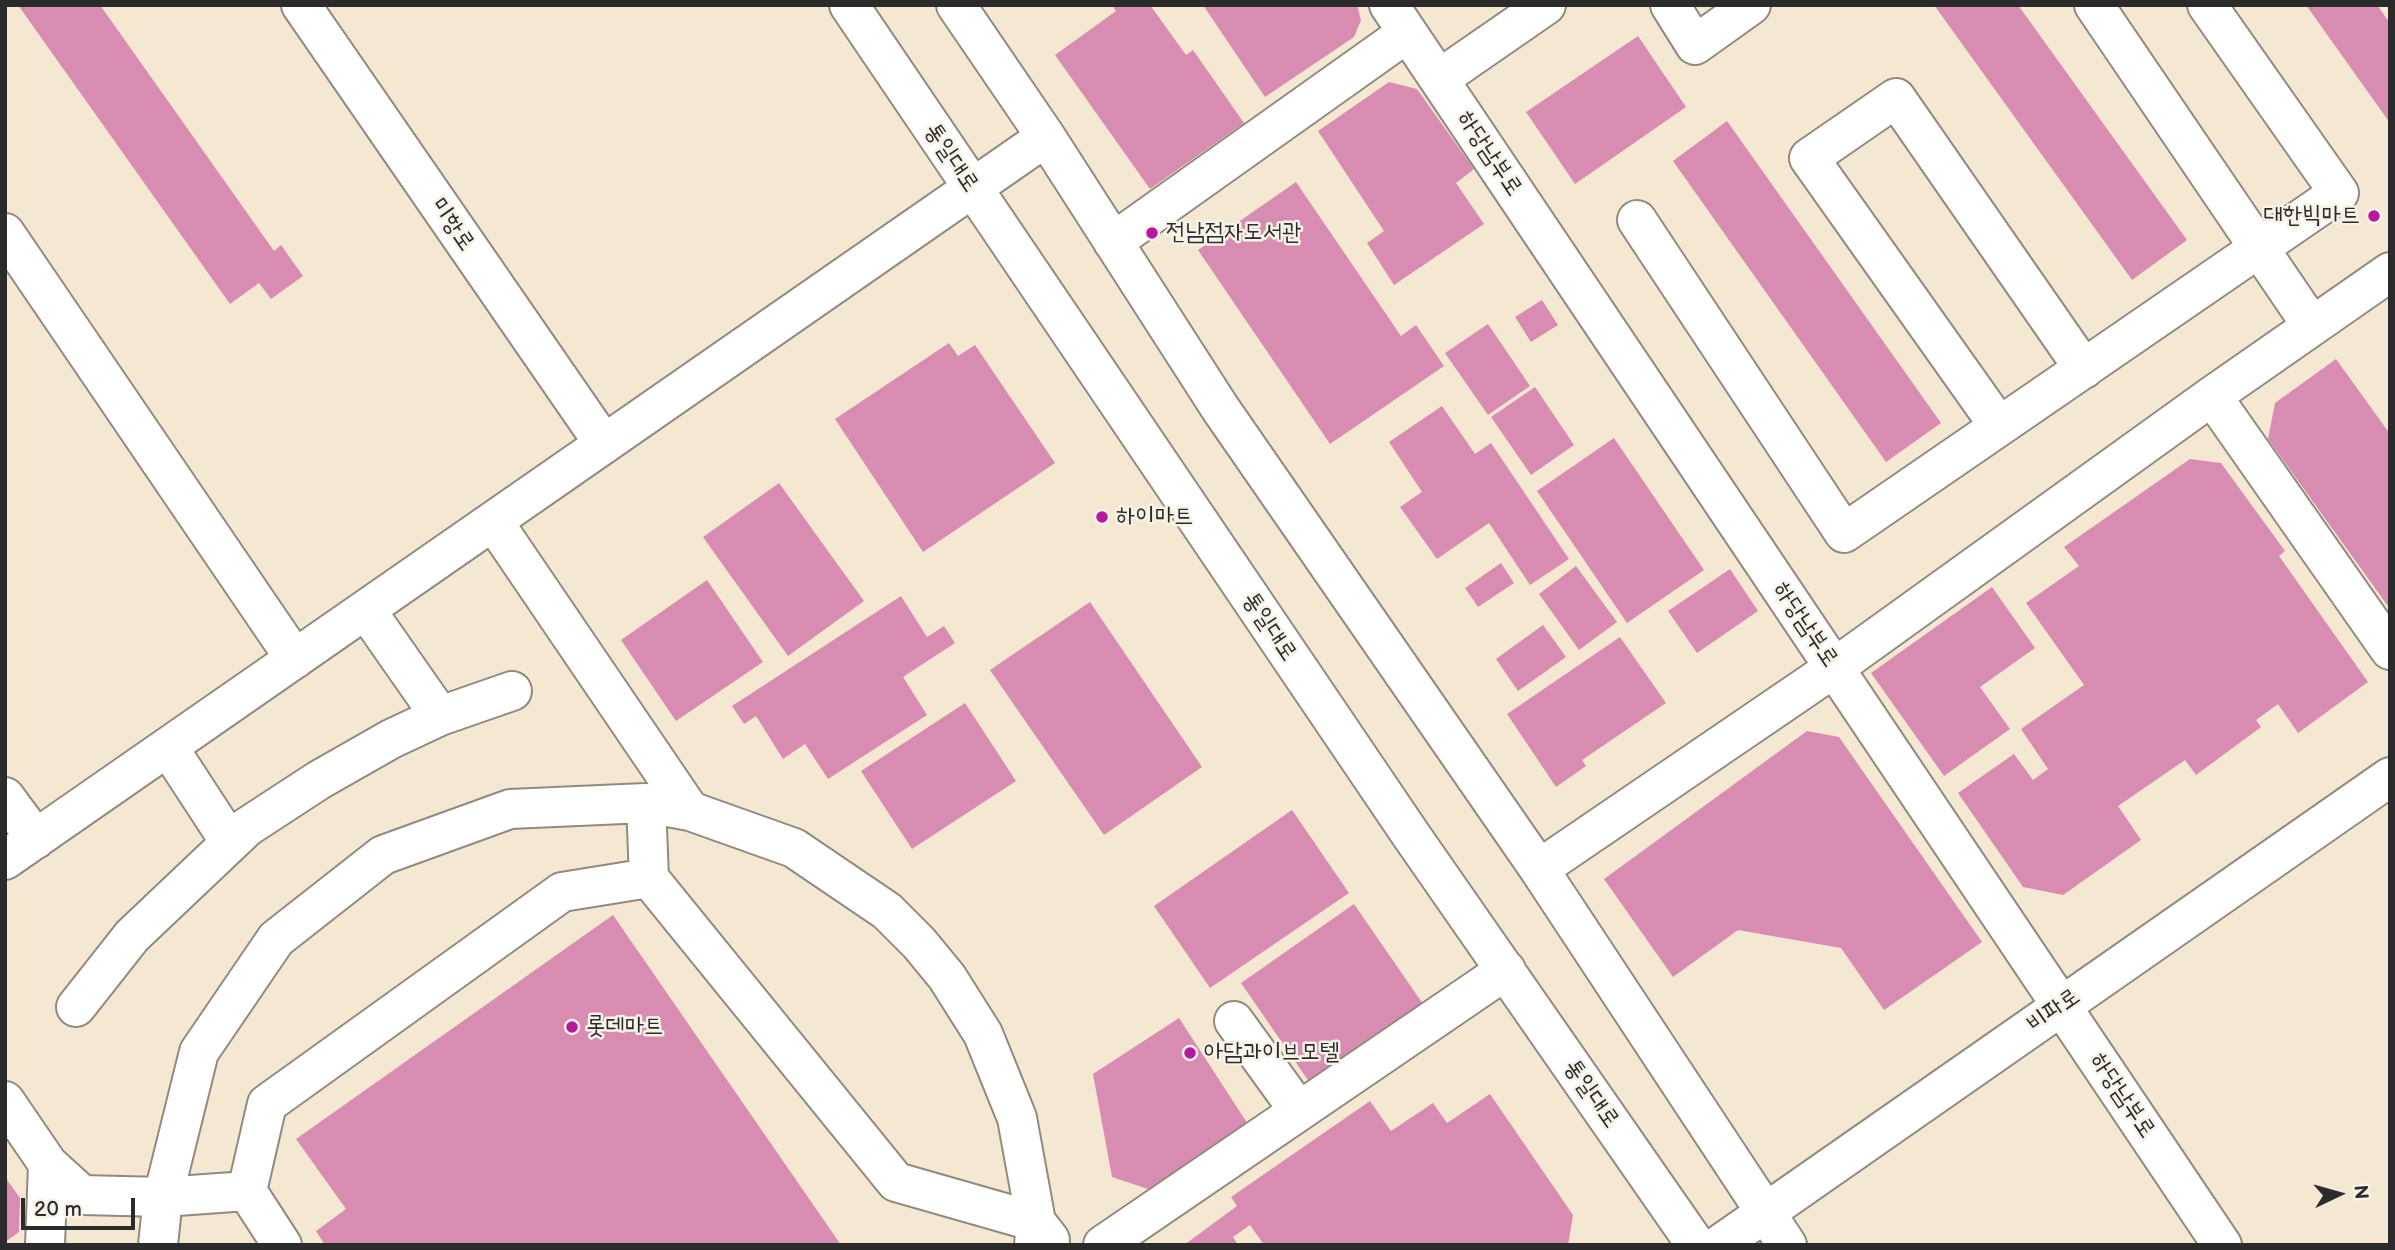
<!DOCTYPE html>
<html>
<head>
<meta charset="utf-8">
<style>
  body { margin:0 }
  #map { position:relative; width:2395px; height:1250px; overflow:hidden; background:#f5e8d3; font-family:"Balsamiq Sans",sans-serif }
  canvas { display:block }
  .frame { position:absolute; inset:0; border:7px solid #2b2b2b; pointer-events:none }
  .north { position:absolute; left:2304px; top:1159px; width:70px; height:70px; -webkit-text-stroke:5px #f7f3e8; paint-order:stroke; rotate:85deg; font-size:19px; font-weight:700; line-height:28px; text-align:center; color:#2b2b2b }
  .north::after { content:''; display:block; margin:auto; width:24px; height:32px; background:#2b2b2b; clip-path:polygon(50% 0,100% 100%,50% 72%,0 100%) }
  .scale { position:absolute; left:21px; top:1198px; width:114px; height:32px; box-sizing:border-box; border:4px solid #2b2b2b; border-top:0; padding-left:9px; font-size:21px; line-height:24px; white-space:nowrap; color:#2b2b2b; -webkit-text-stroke:5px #f7f3e8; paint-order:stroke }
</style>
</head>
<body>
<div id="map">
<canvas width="2395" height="1250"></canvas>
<div class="frame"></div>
<div class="north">N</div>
<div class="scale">20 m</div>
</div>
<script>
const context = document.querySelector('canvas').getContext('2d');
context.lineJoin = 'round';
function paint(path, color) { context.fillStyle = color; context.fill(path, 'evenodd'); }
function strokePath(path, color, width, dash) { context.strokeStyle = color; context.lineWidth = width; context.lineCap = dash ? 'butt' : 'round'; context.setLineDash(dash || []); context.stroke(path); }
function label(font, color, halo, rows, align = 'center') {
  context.font = font + ' "Balsamiq Sans","Poor Story",sans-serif'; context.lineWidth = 5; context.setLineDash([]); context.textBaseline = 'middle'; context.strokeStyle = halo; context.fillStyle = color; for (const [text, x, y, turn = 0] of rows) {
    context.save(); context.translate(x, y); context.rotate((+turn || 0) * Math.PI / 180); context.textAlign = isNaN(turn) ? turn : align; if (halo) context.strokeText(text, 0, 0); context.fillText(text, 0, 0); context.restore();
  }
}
paint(new Path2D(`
  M18,5H100L274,251L281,245L303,276L271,299L259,283L230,304Z
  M1112,5H1150L1186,55L1193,50L1244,123L1150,189L1055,55L1116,11Z
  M1203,5H1357L1361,20L1354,37L1265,97Z
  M1934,5H2018L2187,240L2132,280Z
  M2306,5H2377L2390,23V123Z
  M1638,36L1686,107L1575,184L1526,112Z
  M1389,82L1417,89L1474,169L1456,183L1484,224L1394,285L1367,243L1384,231L1318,131Z
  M1727,121L1941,423L1886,462L1673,161Z
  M1296,182L1401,336L1416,325L1444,366L1330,444L1198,250Z
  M1542,300L1558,325L1531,342L1515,317Z
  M1488,324L1530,386L1488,415L1445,353Z
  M949,343L958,356L975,345L1055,463L923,552L835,419Z
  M2336,359L2390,434V609L2268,439L2275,403Z
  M1535,387L1574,445L1531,475L1491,417Z
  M1442,406L1475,454L1491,443L1569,559L1530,585L1489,523L1437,559L1400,507L1422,492L1389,442Z
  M1614,438L1704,570L1627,623L1537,491Z
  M2190,459L2221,463L2285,551L2279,556L2368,682L2298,733L2278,704L2256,720L2261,727L2196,775L2185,760L2118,806L2141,840L2063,895L2023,887L1958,793L2014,754L2033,780L2048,769L2021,729L2084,685L2026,603L2079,566L2064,547Z
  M779,483L864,601L788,656L703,537Z
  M1501,563L1514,583L1478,607L1465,588Z
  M1576,566L1617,622L1579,650L1539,594Z
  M1730,569L1758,611L1697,653L1668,611Z
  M707,580L763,662L676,721L621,640Z
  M1992,587L2035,648L1980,687L2010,729L1944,776L1871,673Z
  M901,596L927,637L944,626L955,643L903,677L927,715L828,779L805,744L783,759L756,716L744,724L732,706Z
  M1090,602L1202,767L1104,835L990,670Z
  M1543,625L1566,657L1518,691L1496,659Z
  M1620,637L1666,703L1582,760L1586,766L1556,787L1507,714Z
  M965,703L1016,781L912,849L861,771Z
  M1807,731L1839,737L1982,942L1884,1010L1841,948L1738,930L1673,977L1604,879Z
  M1292,810L1349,893L1210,988L1154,906Z
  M1354,904L1423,1004L1310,1083L1241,983Z
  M613,915L841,1245H325L316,1231L346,1209L296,1139Z
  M1179,1018L1253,1132L1160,1193L1112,1177L1093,1074Z
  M1490,1094L1573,1215L1568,1245H1264L1250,1225L1233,1237L1238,1245H1184L1237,1206L1231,1197L1370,1101L1391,1131L1433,1103L1447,1123Z
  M5,1177L20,1198L19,1232L5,1242Z`), '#d98cb1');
const minor = new Path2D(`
  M301,5L604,444
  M849,5L1411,835L1696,1245
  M956,5L1046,137L1220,408L1539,869L1787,1245
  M1389,5L2222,1245
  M1670,5L1695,45L1751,5
  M2094,5L2312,326
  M1439,79L1546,5
  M1637,220L1844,533L2339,193L2207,5
  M5,233L295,659
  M1113,242L1407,33
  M2212,396L2390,650
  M1999,426L1809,158L1896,98L2084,369
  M493,521L690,811
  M366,610L440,716
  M168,747L230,842
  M5,797L36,839
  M646,803L649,878L896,1182L1036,1222L1050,1240
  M5,860L1046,137
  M1539,869L1834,668L2212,396L2390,272
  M76,1007L132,936L247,827L319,780L391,739L440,716L512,691
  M1234,1021L1299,1111
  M5,1101L48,1164L82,1195L163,1197L247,1191L267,1104L562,892L649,878
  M247,1191L282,1245
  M45,1245L48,1164
  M158,1245L163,1197L199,1052L276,939L383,855L510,809L646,803L690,811L794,848L887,911L919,943L947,977L983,1034L1017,1118L1036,1222L1034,1245
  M1103,1245L1506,970
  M1719,1245L2390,777`);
strokePath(minor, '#908a7f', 42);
strokePath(minor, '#fff', 38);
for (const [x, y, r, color] of [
  [2374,216,7,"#b5179e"],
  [1152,233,7,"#b5179e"],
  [1102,517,7,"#b5179e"],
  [572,1027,7,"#b5179e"],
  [1190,1053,7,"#b5179e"]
]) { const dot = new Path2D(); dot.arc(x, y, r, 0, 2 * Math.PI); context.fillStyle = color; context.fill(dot); strokePath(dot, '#f7f3e8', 2.5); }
label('24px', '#2b2b2b', '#f7f3e8', [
  ["하당남부로",1489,154,56],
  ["통일대로",951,158,56],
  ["미항로",452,225,55],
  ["하당남부로",1805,625,56],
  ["통일대로",1269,627,56],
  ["비파로",2054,1011,-35],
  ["통일대로",1591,1094,55],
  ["하당남부로",2122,1096,56]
]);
label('24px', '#2b2b2b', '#f7f3e8', [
  ["대한빅마트",2360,216,"right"],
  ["전남점자도서관",1166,233],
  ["하이마트",1116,517],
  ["롯데마트",586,1027],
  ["아담과이브모텔",1204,1053]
], 'left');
</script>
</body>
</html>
